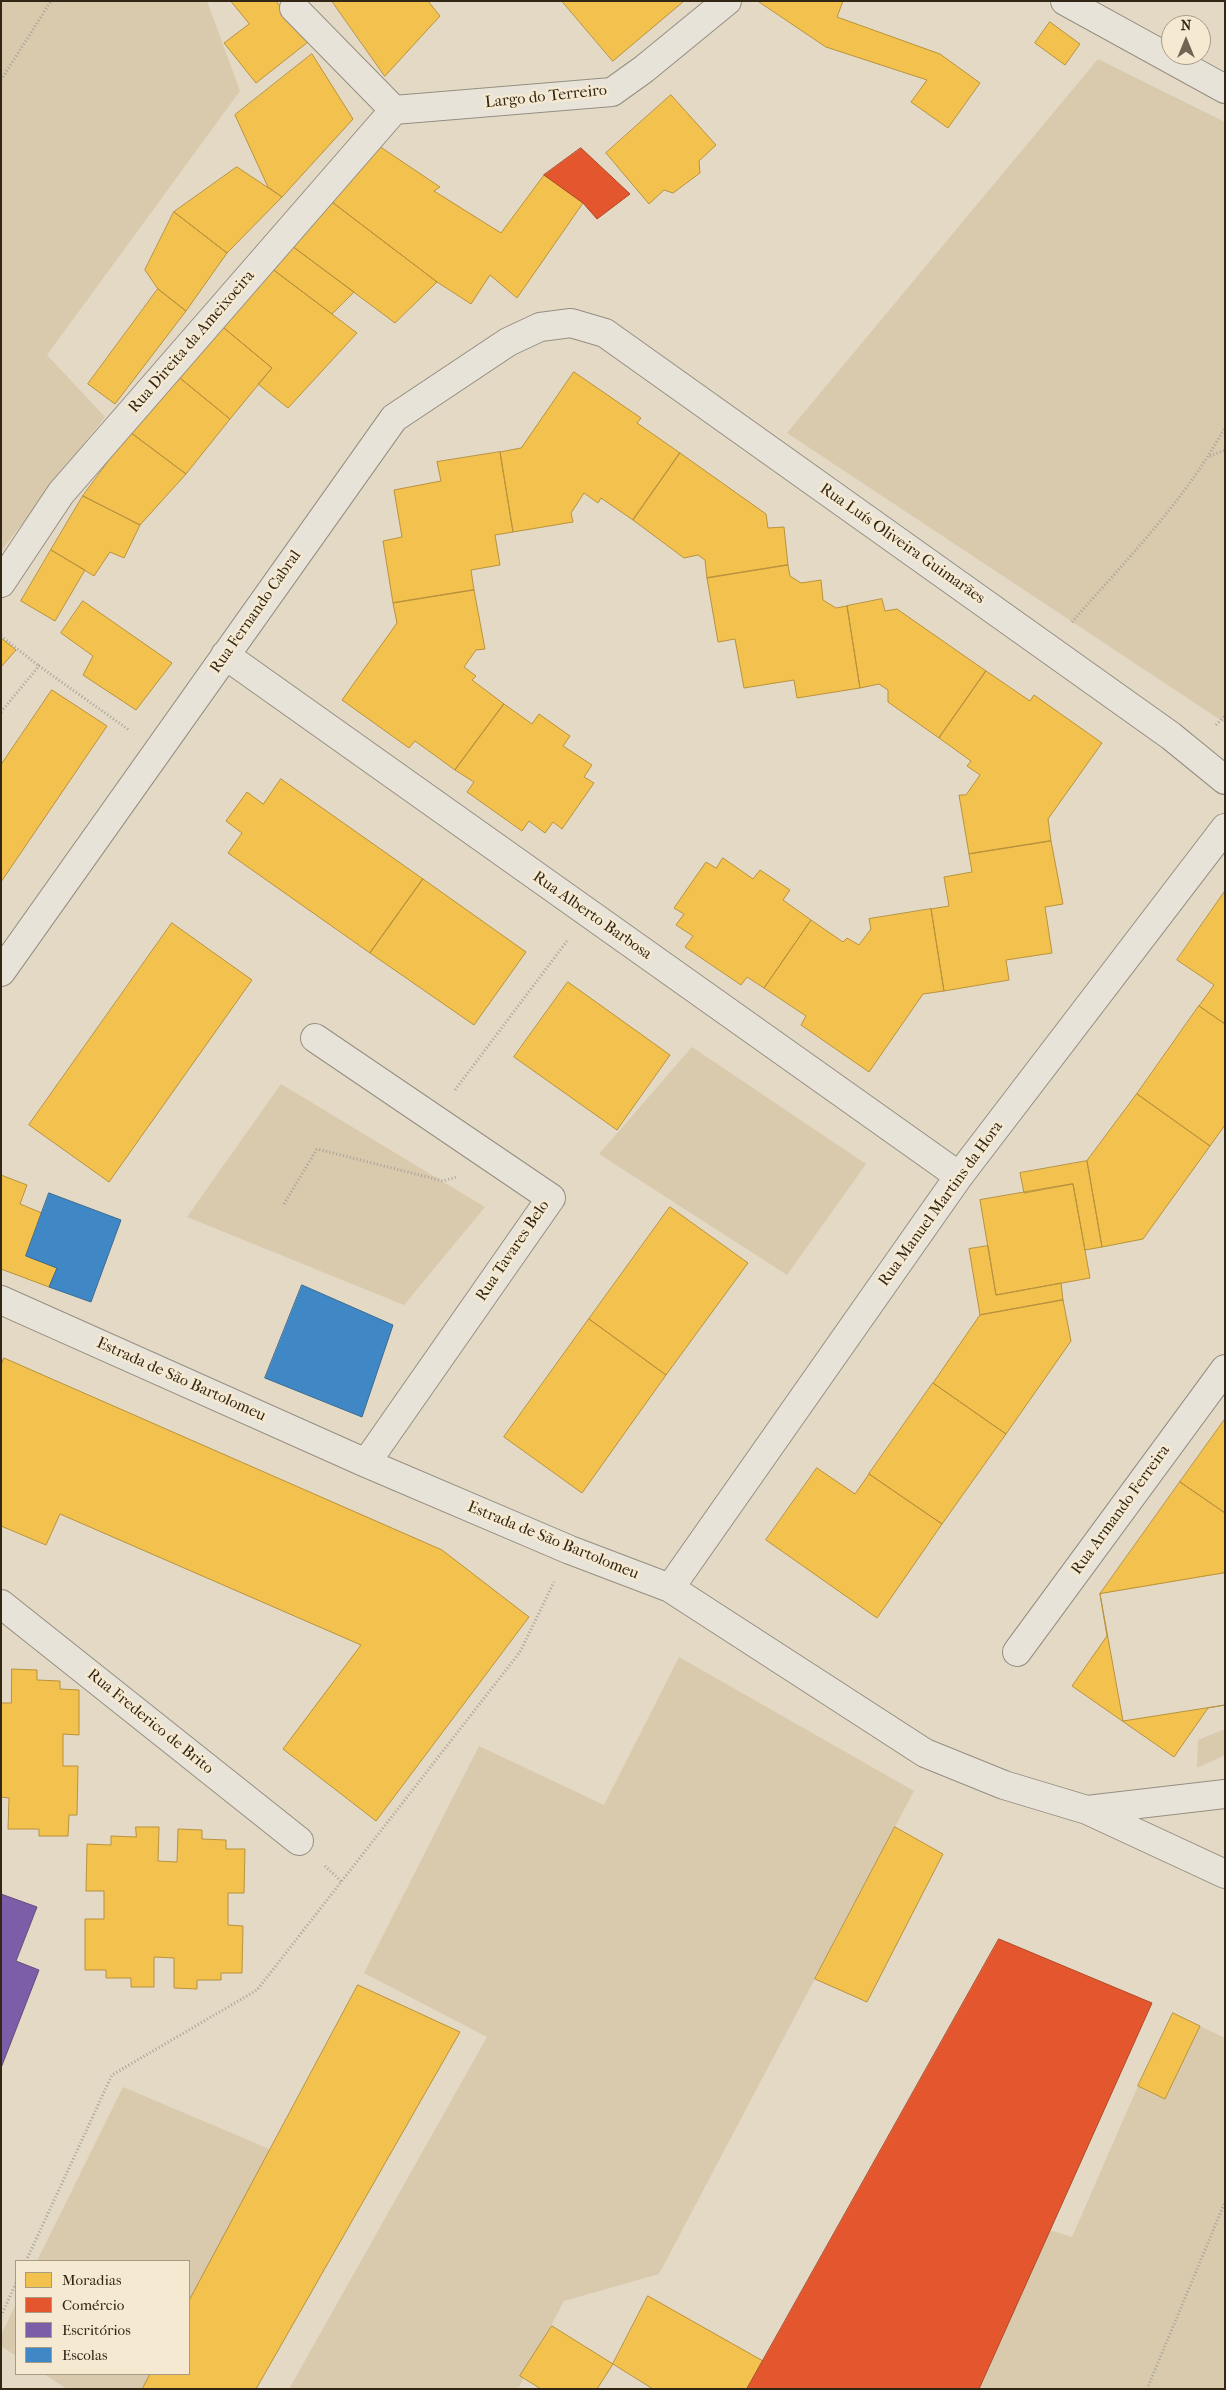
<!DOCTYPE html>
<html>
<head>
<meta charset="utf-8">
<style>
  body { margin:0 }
  #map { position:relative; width:1226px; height:2390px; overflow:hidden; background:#e3d9c5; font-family:"IM FELL French Canon",serif }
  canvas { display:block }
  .frame { position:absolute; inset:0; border:2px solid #322615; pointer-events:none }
  .legend { position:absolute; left:15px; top:2260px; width:175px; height:115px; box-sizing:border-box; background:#f5e9d1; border:1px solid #a79b86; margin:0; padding:6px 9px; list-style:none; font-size:15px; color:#322615 }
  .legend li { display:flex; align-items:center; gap:10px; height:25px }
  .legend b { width:25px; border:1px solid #a79b86 }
  .north { position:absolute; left:1161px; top:15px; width:50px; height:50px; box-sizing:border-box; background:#f5e9d1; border:1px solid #a79b86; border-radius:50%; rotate:0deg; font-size:14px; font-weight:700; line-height:20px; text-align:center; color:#322615 }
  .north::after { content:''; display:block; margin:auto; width:18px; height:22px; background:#706553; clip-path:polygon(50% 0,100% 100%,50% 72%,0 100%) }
</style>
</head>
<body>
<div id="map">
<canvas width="1226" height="2390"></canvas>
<div class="frame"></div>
<ul class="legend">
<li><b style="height:14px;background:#f2c14e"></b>Moradias</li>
<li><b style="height:14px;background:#e4572e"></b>Comércio</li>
<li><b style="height:14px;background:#7b5ea7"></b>Escritórios</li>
<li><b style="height:14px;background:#3f88c5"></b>Escolas</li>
</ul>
<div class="north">N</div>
</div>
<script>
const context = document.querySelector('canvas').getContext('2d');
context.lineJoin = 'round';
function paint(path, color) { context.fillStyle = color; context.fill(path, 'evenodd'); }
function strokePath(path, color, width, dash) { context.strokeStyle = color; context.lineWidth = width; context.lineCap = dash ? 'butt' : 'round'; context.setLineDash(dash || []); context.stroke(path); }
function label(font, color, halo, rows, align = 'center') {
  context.font = font + ' "IM FELL French Canon",serif'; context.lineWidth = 5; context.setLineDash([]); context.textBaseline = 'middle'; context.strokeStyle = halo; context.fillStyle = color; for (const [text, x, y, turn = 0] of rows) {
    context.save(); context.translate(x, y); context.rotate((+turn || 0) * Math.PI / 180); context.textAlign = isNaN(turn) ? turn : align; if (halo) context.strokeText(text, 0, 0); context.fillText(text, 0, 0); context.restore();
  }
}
paint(new Path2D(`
  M1,1H207L240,91L47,355L105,417L1,551Z
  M1098,59L1225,122V723L787,433Z
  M692,1047L866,1164L787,1275L599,1154Z
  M281,1084L485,1207L404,1305L187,1217Z
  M679,1657L914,1791L659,2274L564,2301L518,2389H289L487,2037L364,1973L479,1746L604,1805Z
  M1225,1729V1755L1197,1768L1198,1740Z
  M1200,2026L1225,2038V2389H979L1050,2230L1072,2237L1138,2086L1165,2099Z
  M123,2087L274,2151L189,2319V2261H37Z
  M16,2304V2356L1,2346V2335Z
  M44,2374H161L154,2389H67Z`), '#d9caae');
const homes = new Path2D(`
  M231,1H276L308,42L256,83L224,43L249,24Z
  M332,1H428L440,16L385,76Z
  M562,1H684L613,61Z
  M758,1H843L837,17L940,54L980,83L948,128L911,102L927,80L826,47Z
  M1050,22L1080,44L1065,65L1035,43Z
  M312,54L353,119L282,197L268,187L235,115Z
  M671,95L716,145L699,161L700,173L673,193L664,190L649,204L606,153Z
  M376,144L440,187L434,191L501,233L544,175L583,203L517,298L490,275L471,304L437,282L328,199Z
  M237,167L282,197L227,253L174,212Z
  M328,199L437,282L395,323L288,243Z
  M174,212L227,253L186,311L158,289L145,270Z
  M288,243L354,292L332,314L267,265Z
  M267,265L357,333L288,408L258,384L272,368L218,323Z
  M158,289L186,311L115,404L88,384Z
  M218,323L272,368L230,419L175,374Z
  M574,372L641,418L637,423L680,453L633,520L601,498L598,503L584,493L571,513L573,522L513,532L500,452L521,448Z
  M175,374L230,419L186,474L130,432Z
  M130,432L186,474L140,525L83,496Z
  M500,452L513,532L495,535L500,565L471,570L474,590L393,603L383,541L402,537L394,490L441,481L437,462Z
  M680,453L766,514L768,528L784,527L788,565L707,578L705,560L698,555L684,558L633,520Z
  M83,496L140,525L124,558L110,552L94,576L51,550Z
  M51,550L85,570L55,621L21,601Z
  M788,565L790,576L801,583L821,580L823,600L836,608L847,606L860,688L797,698L794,680L744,688L735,639L718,642L707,578Z
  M474,590L485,649L476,650L464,667L476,676L472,680L504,704L455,770L415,741L409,748L342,700L397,623L393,603Z
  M882,599L885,611L897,609L986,671L939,738L888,702V690L879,684L860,688L847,606Z
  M83,601L172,663L136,710L83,675L93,656L61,633Z
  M1,638L16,650L1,667Z
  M986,671L1030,701L1034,695L1102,743L1048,819L1051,841L969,854L959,795H966L980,775L967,766L971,761L939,738Z
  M52,690L107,726L1,882V765Z
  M504,704L532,724L539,714L570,736L563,746L592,765L584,777L594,783L562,829L553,822L545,833L529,821L522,831L467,792L474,782L455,770Z
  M281,779L423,879L370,953L228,853L242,833L226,821L247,792L263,804Z
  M1051,841L1063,904L1045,907L1052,953L1006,960L1009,980L944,991L931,909L949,906L944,877L972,872L969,854Z
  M723,858L753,879L760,870L790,890L783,900L811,920L764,988L747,977L741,985L685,947L693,936L676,925L684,914L674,908L706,862L716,868Z
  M423,879L526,952L474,1025L370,953Z
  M1225,891V1024L1199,1006L1214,985L1177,960Z
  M931,909L944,991L923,994L869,1072L801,1025L806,1016L764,988L811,920L843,942L847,938L859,945L871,929L869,919Z
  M172,923L252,980L109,1182L29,1125Z
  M568,982L670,1055L617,1130L514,1057Z
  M1199,1006L1225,1024V1125L1210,1146L1137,1094Z
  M1137,1094L1210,1146L1143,1239L1102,1247L1087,1161Z
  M1087,1161L1102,1247L1085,1250L1073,1184L1024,1193L1020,1173Z
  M1,1175L27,1185L20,1204L42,1213L26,1256L57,1268L49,1287L1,1269Z
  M1073,1184L1090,1278L996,1295L980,1200Z
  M670,1207L748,1263L666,1375L589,1319Z
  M988,1246L996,1295L1061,1283L1063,1300L980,1315L969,1249Z
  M1063,1300L1071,1341L1006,1434L933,1383L980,1315Z
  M589,1319L666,1375L582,1493L504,1437Z
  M4,1358L442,1550L529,1617L376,1821L283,1749L361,1645L60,1514L46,1545L1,1526V1366Z
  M933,1383L1006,1434L942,1524L869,1474Z
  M1225,1419V1513L1180,1482Z
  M817,1468L855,1494L869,1474L942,1524L877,1618L766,1540Z
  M1180,1482L1225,1513V1705L1208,1708L1174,1757L1072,1686L1107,1636L1100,1594Z
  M1225,1573V1705L1123,1721L1100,1594Z
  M12,1669L37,1670V1680L60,1681V1689L79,1690V1735L63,1734V1766H78L77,1815H69L68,1836H39V1829H8L9,1798L1,1797V1703H11Z
  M136,1827H159L158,1861L177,1862L178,1829L202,1830V1839L226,1840V1849H245L244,1893H228V1925L243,1926L242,1973H221V1980H197V1989L174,1988V1958L154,1957V1987H131V1978H106V1970H85V1919H104V1891H86L87,1844L111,1845V1836L136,1837Z
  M895,1827L943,1854L867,2002L815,1979Z
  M358,1985L460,2032L256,2389H142L150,2374H189V2301Z
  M1173,2013L1200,2026L1165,2099L1138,2086Z
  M648,2296L763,2361L747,2389H653L613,2364Z
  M552,2326L613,2364L597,2389H541L520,2376Z`);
paint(homes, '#f2c14e');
strokePath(homes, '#b8923d', 1);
const shops = new Path2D(`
  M581,148L630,194L597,219L583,203L544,175Z
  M999,1939L1152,2003L979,2389H747Z`);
paint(shops, '#e4572e');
strokePath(shops, '#af4826', 1);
const offices = new Path2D(`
  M1,1894L37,1907L16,1961L39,1970L1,2068Z`);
paint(offices, '#7b5ea7');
strokePath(offices, '#654d7b', 1);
const schools = new Path2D(`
  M49,1193L121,1220L91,1302L49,1287L57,1268L26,1256Z
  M302,1285L393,1325L362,1417L265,1378Z`);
paint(schools, '#3f88c5');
strokePath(schools, '#3b6b90', 1);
const minor = new Path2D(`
  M1065,1L1225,89
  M294,8L394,110
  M394,110L612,92L644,69L727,1
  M1,583L61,493L394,110
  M225,655L959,1176
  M1,972L394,418L508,342L540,327L571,323L605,333L1171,736L1225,780
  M315,1038L551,1198L366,1463
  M1,1300L366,1463L570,1550L670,1588L925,1753L1004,1785L1087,1810L1225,1874
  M670,1588L959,1176L1225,828
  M1,1604L299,1841
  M1017,1652L1225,1369
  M1087,1810L1225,1794`);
strokePath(minor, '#958e81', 30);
strokePath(new Path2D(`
  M1,80L51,1
  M1210,456L1225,450
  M1072,622C1126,560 1185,501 1225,427
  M1,636L39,666
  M1,712L39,666L129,730
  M1216,725L1225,716
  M455,1090L567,941
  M284,1204L317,1149L443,1181L456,1177
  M325,1866L342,1882
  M26,2261L112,2075L257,1990L520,1652L554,1582
  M1,2316L16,2283
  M1147,2389L1225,2202`), '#a7a299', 3, [1, 2.5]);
strokePath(minor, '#e8e3d9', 28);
label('16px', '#322615', '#f5e9d1', [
  ["Largo do Terreiro",546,97,-6],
  ["Rua Direita da Ameixoeira",192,342,-49],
  ["Rua Luís Oliveira Guimarães",902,544,35],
  ["Rua Fernando Cabral",256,612,-55],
  ["Rua Alberto Barbosa",592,916,35],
  ["Rua Manuel Martins da Hora",941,1204,-54],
  ["Rua Tavares Belo",513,1251,-56],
  ["Estrada de São Bartolomeu",181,1380,24],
  ["Rua Armando Ferreira",1121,1510,-54],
  ["Estrada de São Bartolomeu",553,1541,22],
  ["Rua Frederico de Brito",150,1722,39]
]);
</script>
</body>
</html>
